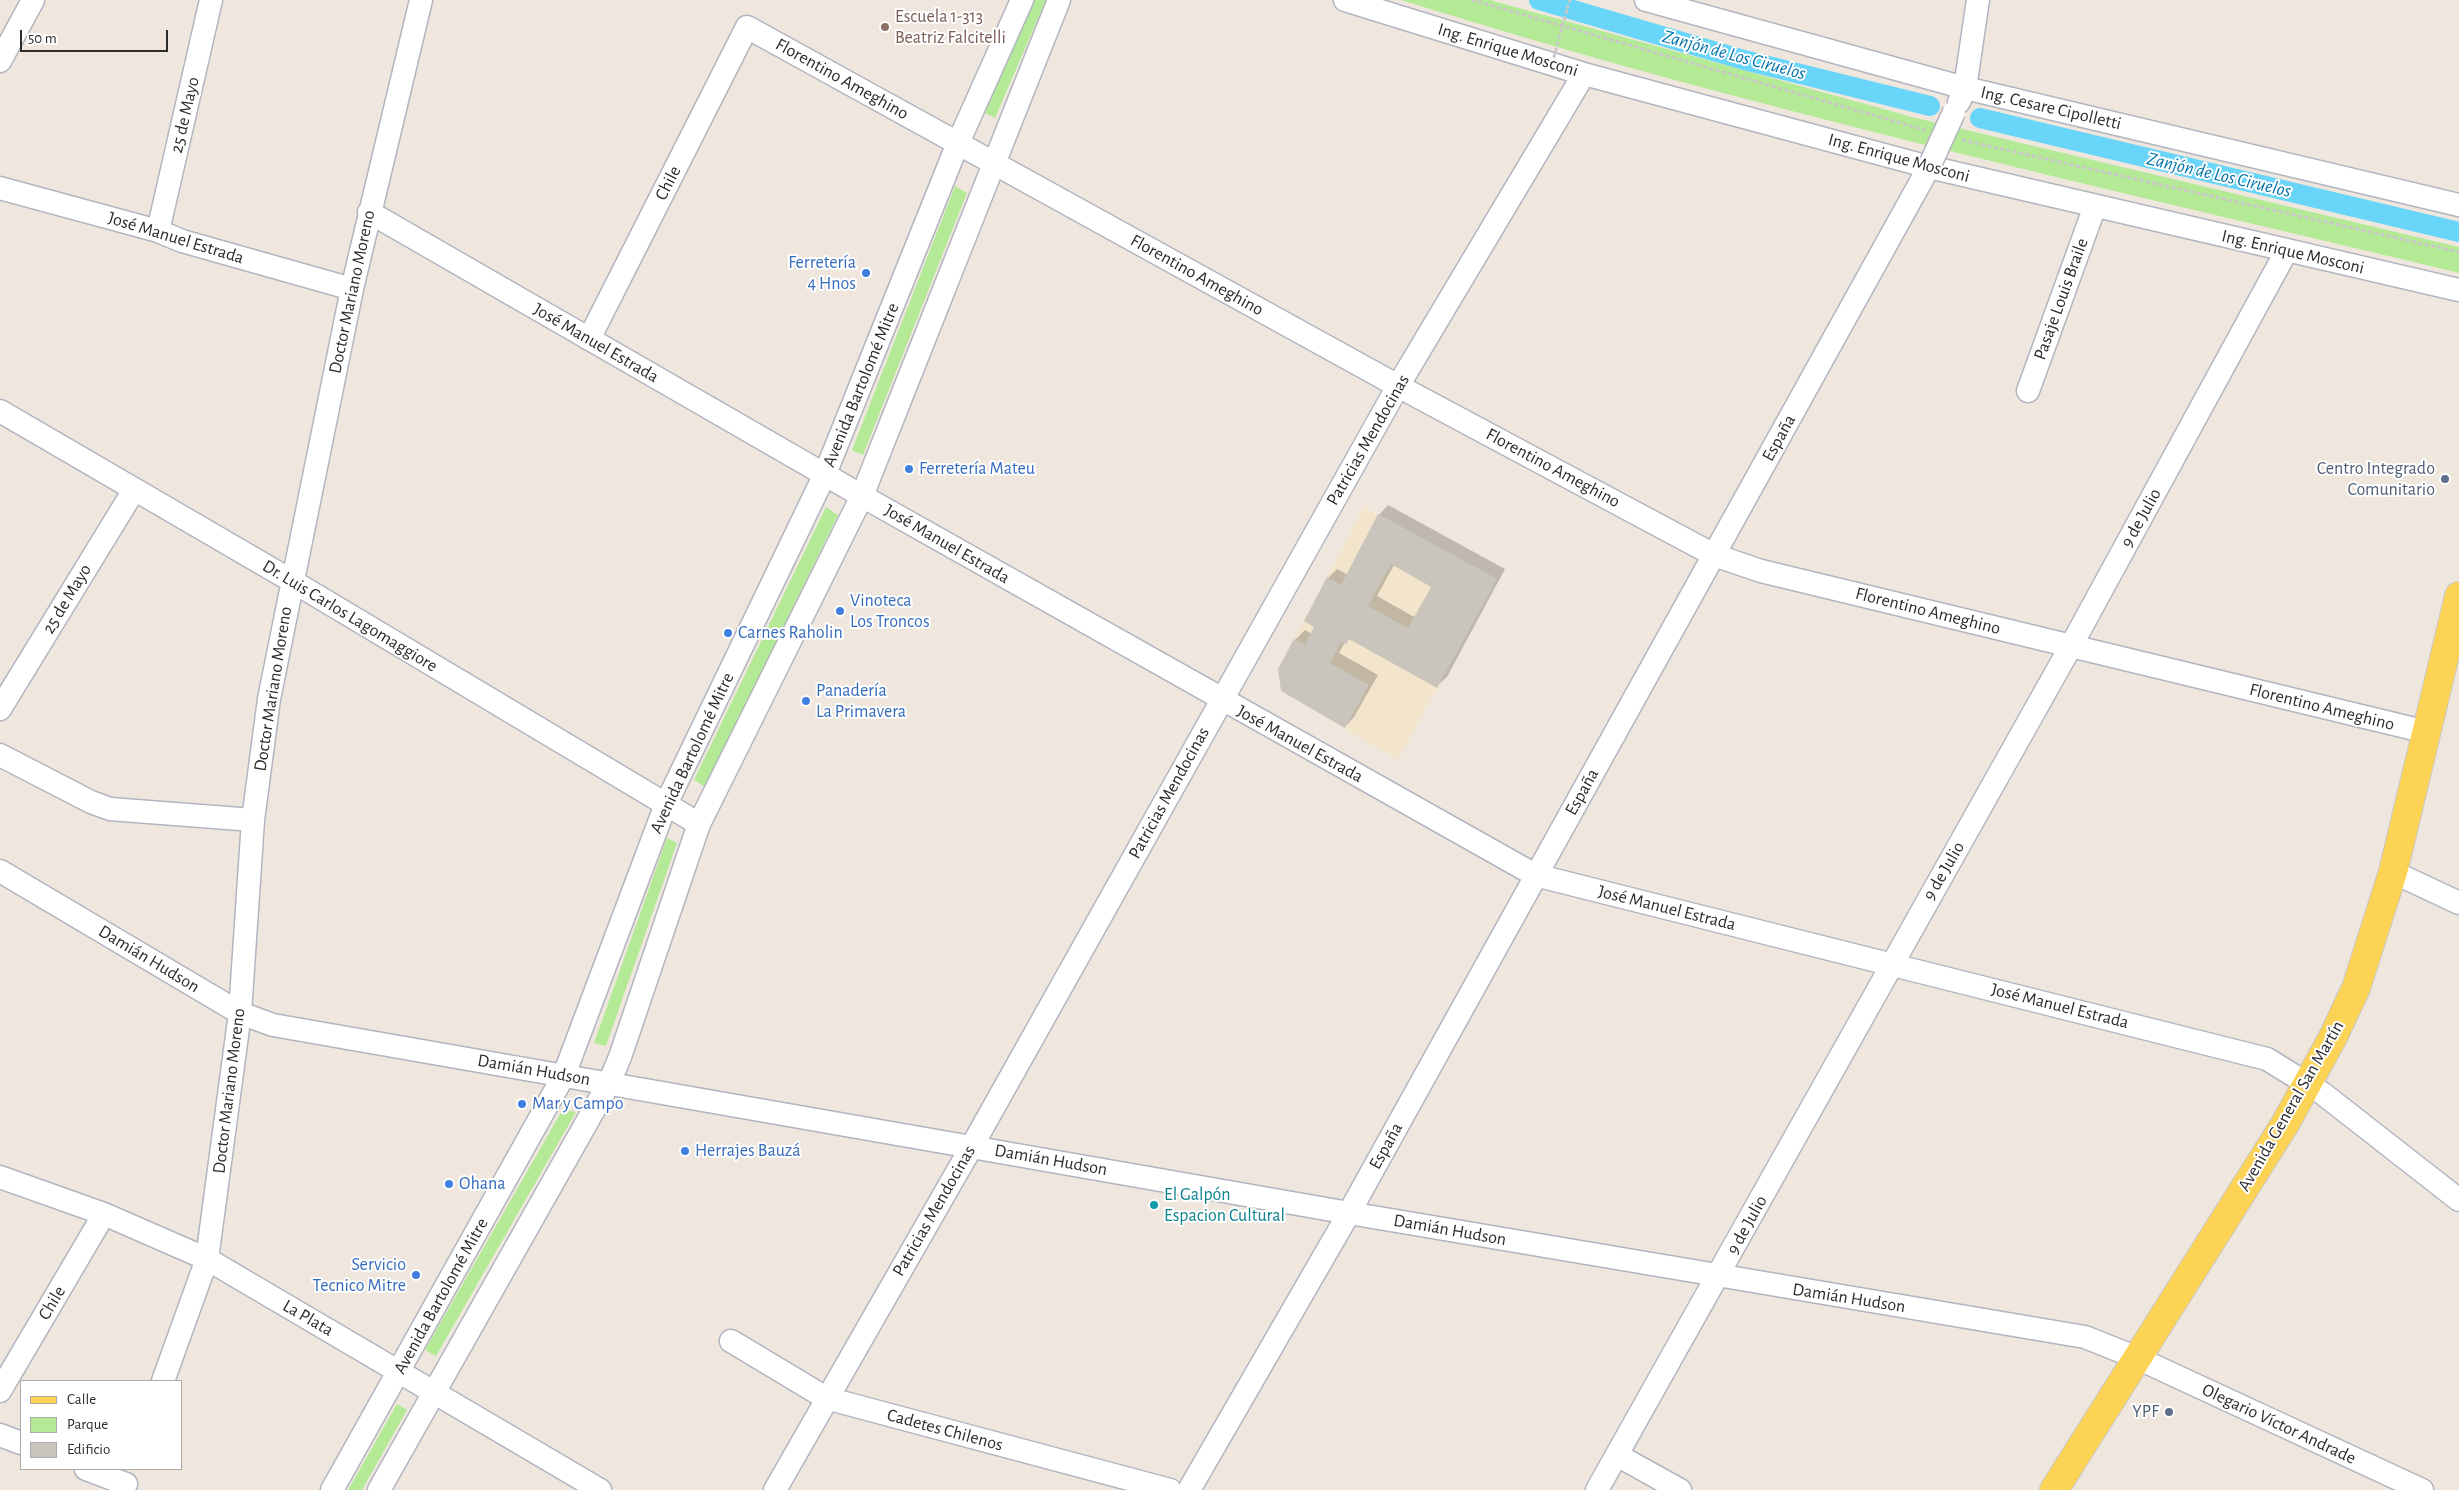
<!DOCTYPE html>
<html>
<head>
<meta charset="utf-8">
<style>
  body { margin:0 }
  #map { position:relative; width:2459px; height:1490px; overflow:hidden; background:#efe7de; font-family:"Alegreya Sans",sans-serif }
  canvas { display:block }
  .legend { position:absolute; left:20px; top:1380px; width:162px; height:90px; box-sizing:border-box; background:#fff; border:1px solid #ababab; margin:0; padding:6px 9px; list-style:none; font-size:15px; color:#2c2c2c }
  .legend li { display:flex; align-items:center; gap:10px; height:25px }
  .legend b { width:25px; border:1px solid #ababab }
  .scale { position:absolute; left:20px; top:30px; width:148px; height:22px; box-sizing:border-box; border:2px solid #2c2c2c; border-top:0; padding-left:6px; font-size:15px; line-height:18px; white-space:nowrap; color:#2c2c2c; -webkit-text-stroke:4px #fff; paint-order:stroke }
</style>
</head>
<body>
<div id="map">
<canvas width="2459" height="1490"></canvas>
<ul class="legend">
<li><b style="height:6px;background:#fdd355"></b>Calle</li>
<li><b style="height:14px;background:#b4ea96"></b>Parque</li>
<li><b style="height:14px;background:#cac5bc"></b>Edificio</li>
</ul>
<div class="scale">50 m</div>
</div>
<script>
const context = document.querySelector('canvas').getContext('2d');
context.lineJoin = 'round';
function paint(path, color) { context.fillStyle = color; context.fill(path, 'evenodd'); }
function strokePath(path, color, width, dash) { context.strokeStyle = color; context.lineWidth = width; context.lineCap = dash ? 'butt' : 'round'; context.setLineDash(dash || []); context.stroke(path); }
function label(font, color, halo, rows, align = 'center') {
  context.font = font + ' "Alegreya Sans",sans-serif'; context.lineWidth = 4; context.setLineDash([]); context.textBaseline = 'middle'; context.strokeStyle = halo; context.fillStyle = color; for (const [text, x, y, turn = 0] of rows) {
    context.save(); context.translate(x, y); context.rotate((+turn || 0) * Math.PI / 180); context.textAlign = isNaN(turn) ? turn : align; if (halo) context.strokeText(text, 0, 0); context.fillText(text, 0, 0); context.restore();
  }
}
paint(new Path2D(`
  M1364,507L1497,579L1398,760L1281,691L1278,669Z`), '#f2e5cc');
paint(new Path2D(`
  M1034,0H1046L995,118L985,113Z
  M1401,0H1490L1916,118L2459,247V273C2105,188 1748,109 1401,0Z
  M955,186L967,193L863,455L852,450Z
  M826,507L838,515L705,787L694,780Z
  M667,838L677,843L606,1046L594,1043Z
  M563,1109L576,1112L436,1356L425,1350Z
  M397,1404L407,1410L362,1490H348Z`), '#b4ea96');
paint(new Path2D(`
  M1388,505L1505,569L1447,677L1437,686L1350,638L1345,642L1339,653L1378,675L1354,717L1345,727L1279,669L1295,640L1305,630L1312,634L1328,578L1337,569L1348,575L1379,515ZM1394,565L1433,586L1416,618L1377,596Z`), '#0003');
strokePath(new Path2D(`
  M1539,0L1744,60L1930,106
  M1980,118L2459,232`), '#68d5f9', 20);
paint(new Path2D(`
  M1378,514L1497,579L1437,688L1349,639L1346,644L1341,642L1330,663L1369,685L1345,728L1281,691L1278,669L1294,639L1305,645L1314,627L1304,621L1327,577L1341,585ZM1391,564L1431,587L1408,628L1368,606Z`), '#cac5bc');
const minor = new Path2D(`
  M1345,0L1584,74L1929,167L2459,290
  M1646,0L1965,88L2459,205
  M0,61L33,0
  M1959,102L1965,88L1978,0
  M0,188L158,231L182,241L352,289
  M369,212L862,496L1535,875L2267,1059L2322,1093L2459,1200
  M158,231L211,0
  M589,339L747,27L1398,386L1714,555L1761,571L2427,732
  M2028,391L2095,206
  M0,411L292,581L699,824
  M0,709L134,490
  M0,755L91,802L110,809L253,820
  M0,871L240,1013L273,1025L1349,1213L2085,1337L2135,1357L2422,1490
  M2393,872L2459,903
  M0,1177L104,1214L207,1259L600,1490
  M731,1341L826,1398L1170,1490
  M163,1381L207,1259L240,1013L253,820L269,699L352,289L421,0
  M0,1391L104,1214
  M0,1435L21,1443
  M1617,1455L1680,1490
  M86,1469L126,1484
  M332,1490L564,1075L666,804L825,474L958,143L1022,0
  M379,1490L609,1083L620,1057L699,824L862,496L1059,0
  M775,1490L972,1146L1398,386L1584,74
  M1189,1490L1349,1213L1929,167
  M1597,1490L2071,646L2287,250`);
const major = new Path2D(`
  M2054,1490L2285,1124L2332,1039L2356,988L2393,872L2459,596`);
strokePath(minor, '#b2b5c1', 25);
strokePath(major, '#c8c8c8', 30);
strokePath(new Path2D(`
  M1472,0L1925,130
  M1567,9L1570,0
  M1962,140L2459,252`), '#c8c8c8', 3, [4, 2.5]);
strokePath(minor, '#fff', 22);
strokePath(major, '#fdd355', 28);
const minorBridge = new Path2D(`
  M1929,167L1954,112`);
strokePath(minorBridge, '#b2b5c1', 25, []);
strokePath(new Path2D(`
  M1552,64L1567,9`), '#c8c8c8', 3, [4, 2.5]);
strokePath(minorBridge, '#fff', 22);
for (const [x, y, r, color] of [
  [885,27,5,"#8d6e63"],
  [866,273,5,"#3f7fe0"],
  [909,469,5,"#3f7fe0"],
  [2445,479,5,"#5c6f8a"],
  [840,611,5,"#3f7fe0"],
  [728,633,5,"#3f7fe0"],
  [806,701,5,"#3f7fe0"],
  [522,1104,5,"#3f7fe0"],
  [685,1151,5,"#3f7fe0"],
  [449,1184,5,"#3f7fe0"],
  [1154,1205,5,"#0f9aa8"],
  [416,1275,5,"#3f7fe0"],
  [2169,1412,5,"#5c6f8a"]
]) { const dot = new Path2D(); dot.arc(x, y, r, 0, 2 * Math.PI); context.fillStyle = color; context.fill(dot); strokePath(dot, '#fff', 2); }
label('18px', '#785e54', '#fff', [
  ["Escuela 1-313",895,17],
  ["Beatriz Falcitelli",895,38]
], 'left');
label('18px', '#2c2c2c', '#fff', [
  ["Ing. Enrique Mosconi",1508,50,17],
  ["Florentino Ameghino",842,79,29],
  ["Ing. Cesare Cipolletti",2051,108,13],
  ["25 de Mayo",185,115,-77],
  ["Ing. Enrique Mosconi",1899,158,15],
  ["Chile",668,183,-63],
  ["José Manuel Estrada",176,238,17],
  ["Ing. Enrique Mosconi",2293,252,13],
  ["Florentino Ameghino",1197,275,29],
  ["Doctor Mariano Moreno",352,292,-78],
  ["Pasaje Louis Braile",2061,299,-70],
  ["José Manuel Estrada",596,343,30],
  ["Avenida Bartolomé Mitre",861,385,-68],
  ["España",1779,438,-61],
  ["Patricias Mendocinas",1368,440,-60],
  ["Florentino Ameghino",1553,468,28],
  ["9 de Julio",2141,518,-61],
  ["José Manuel Estrada",947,544,30],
  ["25 de Mayo",67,599,-59],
  ["Florentino Ameghino",1928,611,14],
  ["Dr. Luis Carlos Lagomaggiore",350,616,31],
  ["Doctor Mariano Moreno",273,689,-81],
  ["Florentino Ameghino",2322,707,14],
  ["José Manuel Estrada",1300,744,29],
  ["Avenida Bartolomé Mitre",692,753,-65],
  ["España",1582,792,-61],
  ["Patricias Mendocinas",1169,793,-61],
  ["9 de Julio",1944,871,-60],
  ["José Manuel Estrada",1667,908,14],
  ["Damián Hudson",149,959,31],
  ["José Manuel Estrada",2060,1006,14],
  ["Damián Hudson",534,1070,10],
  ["Doctor Mariano Moreno",229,1091,-83],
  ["Avenida General San Martín",2291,1106,-60],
  ["España",1386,1146,-61],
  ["Damián Hudson",1051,1160,10],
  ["Patricias Mendocinas",934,1211,-60],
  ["9 de Julio",1747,1225,-61],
  ["Damián Hudson",1450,1230,10],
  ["Avenida Bartolomé Mitre",441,1296,-61],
  ["Damián Hudson",1849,1298,9],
  ["Chile",52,1303,-59],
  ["La Plata",308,1318,30],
  ["Olegario Víctor Andrade",2279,1424,25],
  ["Cadetes Chilenos",945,1430,15]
]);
label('18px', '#366cbe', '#fff', [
  ["Ferretería",856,263,"right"],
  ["4 Hnos",856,284,"right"],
  ["Ferretería Mateu",919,469],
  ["Vinoteca",850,601],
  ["Los Troncos",850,622],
  ["Carnes Raholin",738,633],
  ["Panadería",816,691],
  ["La Primavera",816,712],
  ["Mar y Campo",532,1104],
  ["Herrajes Bauzá",695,1151],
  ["Ohana",459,1184],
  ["Servicio",406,1265,"right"],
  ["Tecnico Mitre",406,1286,"right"]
], 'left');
label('18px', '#4e5e75', '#fff', [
  ["Centro Integrado",2435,469],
  ["Comunitario",2435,490],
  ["YPF",2159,1412]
], 'right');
label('18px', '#0d838f', '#fff', [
  ["El Galpón",1164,1195],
  ["Espacion Cultural",1164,1216]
], 'left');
label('italic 19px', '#0273ab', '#fff', [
  ["Zanjón de Los Ciruelos",1734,55,15],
  ["Zanjón de Los Ciruelos",2219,175,13]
]);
</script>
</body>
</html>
